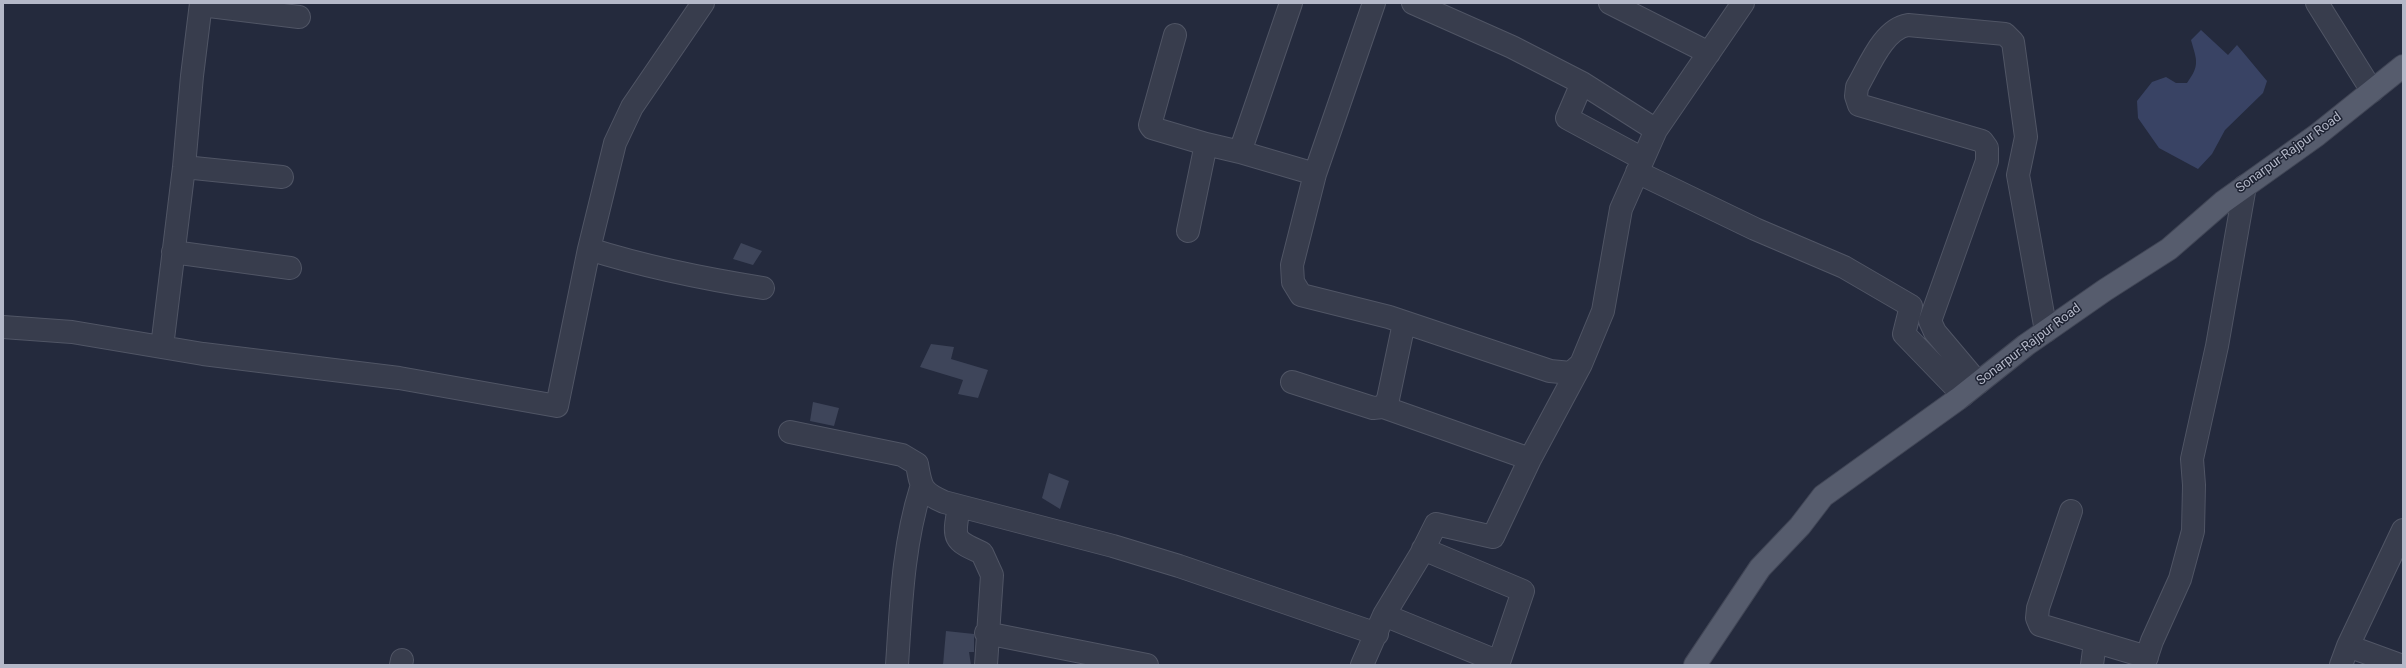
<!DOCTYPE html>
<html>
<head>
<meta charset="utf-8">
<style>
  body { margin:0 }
  #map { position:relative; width:2406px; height:668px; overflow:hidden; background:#242a3d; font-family:Roboto,sans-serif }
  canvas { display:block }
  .frame { position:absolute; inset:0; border:4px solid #b4b8c8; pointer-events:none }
</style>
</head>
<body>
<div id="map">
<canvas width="2406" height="668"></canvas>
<div class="frame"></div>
</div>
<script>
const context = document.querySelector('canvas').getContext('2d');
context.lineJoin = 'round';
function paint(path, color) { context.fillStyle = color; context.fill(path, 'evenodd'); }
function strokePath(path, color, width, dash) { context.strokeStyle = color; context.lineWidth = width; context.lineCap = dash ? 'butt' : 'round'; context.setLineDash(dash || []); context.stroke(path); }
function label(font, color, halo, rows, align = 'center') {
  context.font = font + ' Roboto,sans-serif'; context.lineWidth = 3; context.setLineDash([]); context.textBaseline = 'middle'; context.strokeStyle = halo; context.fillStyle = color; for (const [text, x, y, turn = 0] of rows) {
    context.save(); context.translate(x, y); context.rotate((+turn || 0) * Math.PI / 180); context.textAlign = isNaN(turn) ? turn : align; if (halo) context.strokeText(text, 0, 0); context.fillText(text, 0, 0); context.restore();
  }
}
paint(new Path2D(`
  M2201,30L2228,55L2237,45L2267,81L2263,93L2225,130L2212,154L2198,169L2159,148L2138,118L2137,101L2152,82L2166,77L2176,83H2187C2200,65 2197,61 2191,40Z`), '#394364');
paint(new Path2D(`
  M741,243L762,251L753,265L733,259Z
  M931,344L954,347L951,359L988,370L978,398L958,394L963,380L920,367Z
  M813,402L839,408L834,426L810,421Z
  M1049,473L1069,481L1060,509L1042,498Z
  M946,631L974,634V652H969L971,665H943Z`), '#3e455a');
const minor = new Path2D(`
  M1291,3L1240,152L1315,174
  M1374,3L1315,174L1292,265L1293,282L1301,295L1389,317L1550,371L1571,373L1581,364L1603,311L1621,209L1656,130L1743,3
  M1413,3L1512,47L1582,83L1656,130
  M1610,3L1709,53
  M2317,3L2372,91
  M201,5L299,17
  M1175,35L1150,125L1152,128L1206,144
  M1582,83L1567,118L1643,159
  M184,167L282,177
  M1637,172L1755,229L1844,267L1911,306L1904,334L1963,395
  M1188,231L1206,144L1240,152
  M589,249C646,267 705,279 763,288
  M173,252L290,268
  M3,327L72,332L203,354L399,378L557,406L589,249L615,143L632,107L703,3
  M162,347L184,167L192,76L201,3
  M1292,382L1373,408L1383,407L1388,399L1404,323
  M1978,383L1935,332L1930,321L1987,161V148L1982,141L1859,105L1856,96L1857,87C1869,67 1883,29 1908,25L2005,34L2013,42L2026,137L2018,175L2046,331
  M1383,407L1530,459
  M790,432L902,455L917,464C921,487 921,492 944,502L1113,546L1179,566L1377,634
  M959,507C953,539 953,540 982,553L992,575L986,665
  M2071,511L2038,608L2037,618L2040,625L2147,657
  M1423,549L1523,591L1498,665
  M1384,615L1421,554L1436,524L1493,537L1530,459L1581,364
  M986,633L1147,665
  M2348,646L2400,665
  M401,665L402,660
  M897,665C901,605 903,545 921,488
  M1362,665L1384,615L1499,662
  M2092,665L2095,642
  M2144,665L2152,641L2180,579L2193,531L2194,485L2192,459L2217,346L2245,186
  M2341,665L2348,646L2403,530`);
const major = new Path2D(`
  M1695,665L1760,568L1800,526L1823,496L1958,399L2026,345L2105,290L2169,249L2223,202L2317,135L2403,66`);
strokePath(minor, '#505565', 24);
strokePath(major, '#414656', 24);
strokePath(minor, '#383d4d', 22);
strokePath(major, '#565c6d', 22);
label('13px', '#b4b8c8', '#1d2232', [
  ["Sonarpur-Rajpur Road",2289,153,-36],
  ["Sonarpur-Rajpur Road",2029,345,-37]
]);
</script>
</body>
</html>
